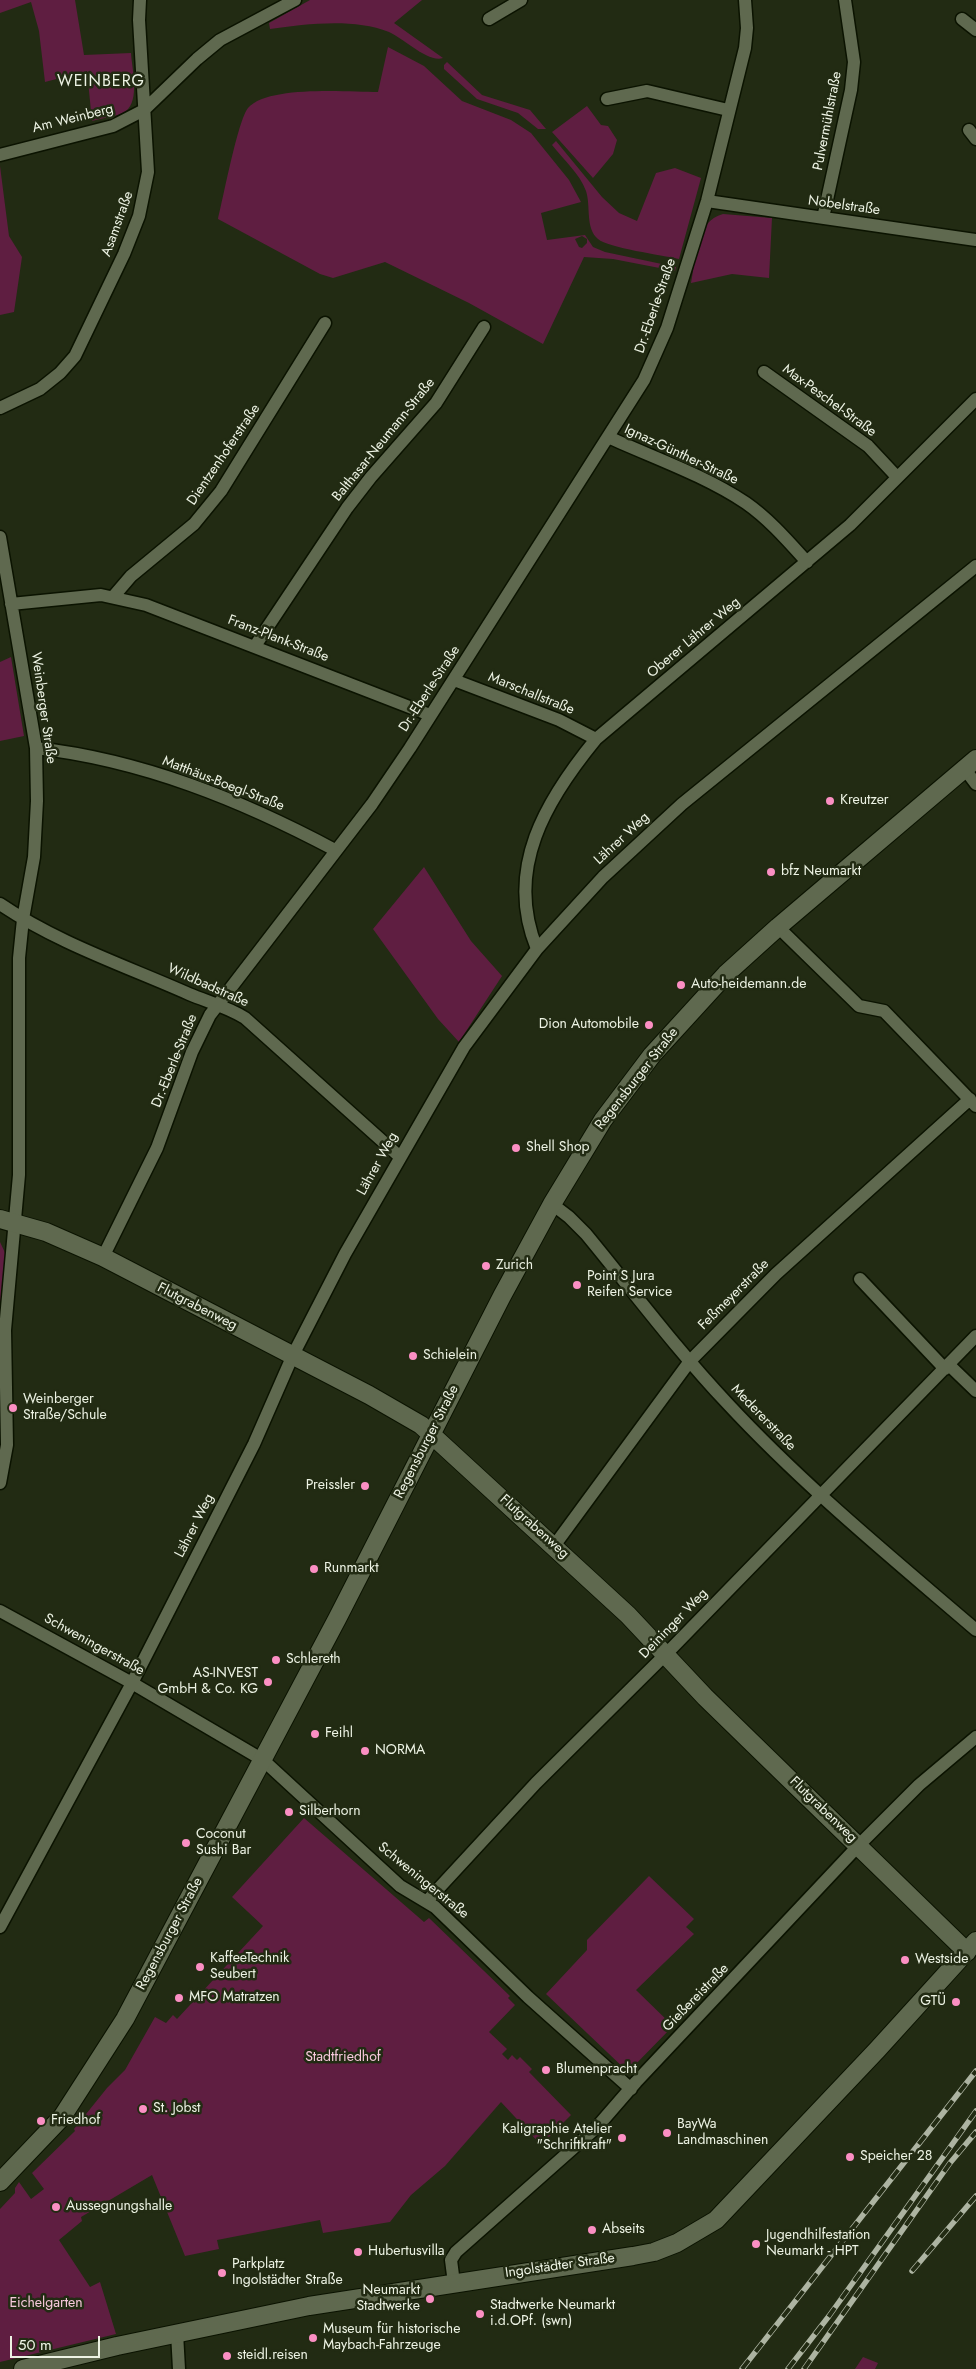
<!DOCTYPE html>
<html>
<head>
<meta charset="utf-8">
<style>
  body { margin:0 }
  #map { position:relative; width:976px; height:2369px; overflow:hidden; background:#222b13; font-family:Jost,sans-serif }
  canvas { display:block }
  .scale { position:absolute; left:10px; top:2336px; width:90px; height:22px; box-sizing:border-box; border:2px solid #edf3e4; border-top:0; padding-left:6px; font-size:15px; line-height:18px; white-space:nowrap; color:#edf3e4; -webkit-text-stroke:4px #222b13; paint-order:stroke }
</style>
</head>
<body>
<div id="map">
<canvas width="976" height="2369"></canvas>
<div class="scale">50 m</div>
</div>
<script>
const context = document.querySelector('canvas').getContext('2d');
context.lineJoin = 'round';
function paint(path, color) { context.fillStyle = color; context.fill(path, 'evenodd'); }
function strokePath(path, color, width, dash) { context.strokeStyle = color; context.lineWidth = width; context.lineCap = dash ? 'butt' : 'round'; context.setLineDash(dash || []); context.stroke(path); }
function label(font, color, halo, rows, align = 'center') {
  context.font = font + ' Jost,sans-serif'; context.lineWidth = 5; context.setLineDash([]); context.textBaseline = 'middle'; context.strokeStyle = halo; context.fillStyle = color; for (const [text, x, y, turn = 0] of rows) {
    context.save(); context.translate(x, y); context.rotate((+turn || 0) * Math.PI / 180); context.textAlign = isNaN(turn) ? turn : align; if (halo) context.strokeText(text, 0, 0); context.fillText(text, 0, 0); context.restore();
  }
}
paint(new Path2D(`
  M0,0H75L84,55L131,53C132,69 140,100 126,111C117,117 102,118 92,121L87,71L45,82L39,31L31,2L0,13Z
  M310,0H422L394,23L443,58C428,63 403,38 389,32C353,18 307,24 270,29L269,23Z
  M388,47L424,66L462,101L511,120L531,133L569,180L581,202L541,213L547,240L585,235L593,247L605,252L676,267L675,271L613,259L584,257L543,344L469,303L385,262L333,278L320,274L218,219C223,199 238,120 248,108C268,85 348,92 378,92ZM582,236L587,239V243L582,248L579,247L575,239Z
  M447,62L482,95L530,110L546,129H538L518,113L477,99L444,69V65Z
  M587,106L601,125L608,126L617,140L613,154L593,178L552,132Z
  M556,141L602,197L619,213L637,221L656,173L675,168L701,178L679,259C662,255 608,248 598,239C585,228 591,206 586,191C580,174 563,159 552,145Z
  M0,166L9,236L22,257L14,312L0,315Z
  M723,214L772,218L769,278L732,274L691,283C696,259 695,221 723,214Z
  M11,657L24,736L0,741V662Z
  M424,867L471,941L502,976L459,1042L438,1019L373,929Z
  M0,1242L6,1255L0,1315Z
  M304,1818L424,1922L429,1918L510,1996L508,1998L515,2005L489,2032L507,2049L502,2054L508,2060L512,2055L517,2060L520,2057L532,2069L529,2072L571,2115L541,2145L501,2102L445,2166L411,2195L390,2222L323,2233L320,2220L217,2240L219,2249L185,2256L152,2175L81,2217L82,2221L59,2240L90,2287L100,2282L116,2334L0,2362V2209L15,2193V2188L19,2182L31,2199L44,2189L32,2173L75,2131L74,2129L107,2088L125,2070L155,2017L166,2023L173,2015L177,2019L263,1926L232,1897Z
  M649,1876L694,1919L686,1927L694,1934L636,1990L673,2026L628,2072L546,1994L587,1950V1940Z
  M863,2357L878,2363L875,2369H855Z`), '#5f1e41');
const street = new Path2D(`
  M489,19L521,0
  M962,19L976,30
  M607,99L647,91L728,110
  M969,130L976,139
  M0,155L113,126L144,110L197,59L220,40L295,0
  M707,201L976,240
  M823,218L851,90L854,62L845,0
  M764,372L868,446L897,477
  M0,408L40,389L60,373L75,356L124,254L139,216L148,172L139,20L140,0
  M608,437C654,458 704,475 746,503C769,519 788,541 807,562
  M0,537L36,748L37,801L34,857L23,919L19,958V1175L5,1330L7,1445L0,1483
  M113,597L131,576L194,524L221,491L325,323
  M11,604L101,595L146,605L430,715
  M255,646L347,508L371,477L436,403L484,327
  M454,680L559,720L596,739
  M36,748C142,760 241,800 335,850
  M964,768L976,784
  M0,904C57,943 126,966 189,994C208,1002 228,1007 245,1018L399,1156
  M778,927L859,1006L884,1011L976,1106
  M537,949C504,869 546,800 596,739L850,525L976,399
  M552,1204L569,1217L586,1234C633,1291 677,1350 727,1403C804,1486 891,1557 976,1630
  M103,1257L157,1148L192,1052L210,1015L372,804L410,748L644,380L667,328L707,201L745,48L747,28L745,0
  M860,1279L945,1369
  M949,1365L976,1391
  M554,1546L690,1361L776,1274L970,1099
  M0,1611L132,1683L263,1760L400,1886L435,1907L528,1997L631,2089
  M427,1901L536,1783L671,1649L976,1336
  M0,1927L132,1683L225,1501L254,1444L293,1355L345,1254L464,1047L537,949L603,877L682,804L976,566
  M454,2283L451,2260L456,2252L597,2127L636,2082L859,1845L919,1785L976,1737
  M177,2333L179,2369`);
const secondary = new Path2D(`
  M0,1219L46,1232L103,1257L369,1395L421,1425L628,1615L705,1697L967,1952
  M0,2182L62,2117L125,2019L337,1619L502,1296L552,1204L603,1120L652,1055L726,974L778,927L976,759
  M23,2369L117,2346L309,2306L633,2256L654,2252L677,2243L716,2220L877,2050L976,1941`);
strokePath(street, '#0b1300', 15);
strokePath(secondary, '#0b1300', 20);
strokePath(street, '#5f694f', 12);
strokePath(secondary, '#5f694f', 18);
const rail = new Path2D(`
  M912,2271L976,2196
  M742,2369L976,2071
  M788,2369L829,2316L976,2111
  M804,2369L950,2163L976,2132`);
strokePath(rail, '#adb4a2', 5.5);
strokePath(rail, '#222b13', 4, [11]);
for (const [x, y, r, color] of [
  [830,801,5,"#fb8fc3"],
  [771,872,5,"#fb8fc3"],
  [681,985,5,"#fb8fc3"],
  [649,1025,5,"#fb8fc3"],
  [516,1148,5,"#fb8fc3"],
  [486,1266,5,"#fb8fc3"],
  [577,1285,5,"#fb8fc3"],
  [413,1356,5,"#fb8fc3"],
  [13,1408,5,"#fb8fc3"],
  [365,1486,5,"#fb8fc3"],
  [314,1569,5,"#fb8fc3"],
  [276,1660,5,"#fb8fc3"],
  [268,1682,5,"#fb8fc3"],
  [315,1734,5,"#fb8fc3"],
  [365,1751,5,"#fb8fc3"],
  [289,1812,5,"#fb8fc3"],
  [186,1843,5,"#fb8fc3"],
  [905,1960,5,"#fb8fc3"],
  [200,1967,5,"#fb8fc3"],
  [179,1998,5,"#fb8fc3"],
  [956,2002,5,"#fb8fc3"],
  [546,2070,5,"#fb8fc3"],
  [143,2109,5,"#fb8fc3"],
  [41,2121,5,"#fb8fc3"],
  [667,2133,5,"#fb8fc3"],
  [622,2138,5,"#fb8fc3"],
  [850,2157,5,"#fb8fc3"],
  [56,2207,5,"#fb8fc3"],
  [592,2230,5,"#fb8fc3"],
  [756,2244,5,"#fb8fc3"],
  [358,2252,5,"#fb8fc3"],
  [222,2273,5,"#fb8fc3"],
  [430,2299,5,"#fb8fc3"],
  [480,2314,5,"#fb8fc3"],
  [313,2338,5,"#fb8fc3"],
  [227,2356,5,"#fb8fc3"]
]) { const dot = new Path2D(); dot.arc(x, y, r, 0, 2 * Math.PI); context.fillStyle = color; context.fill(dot); strokePath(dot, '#222b13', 2); }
label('14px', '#edf3e4', '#222b13', [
  ["Am Weinberg",73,119,-14],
  ["Pulvermühlstraße",828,121,-79],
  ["Nobelstraße",844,206,8],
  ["Asamstraße",118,224,-70],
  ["Dr.-Eberle-Straße",656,306,-71],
  ["Max-Peschel-Straße",829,401,36],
  ["Balthasar-Neumann-Straße",384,440,-51],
  ["Dientzenhoferstraße",224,455,-56],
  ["Ignaz-Günther-Straße",681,455,25],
  ["Oberer Lährer Weg",694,638,-40],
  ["Franz-Plank-Straße",278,639,21],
  ["Dr.-Eberle-Straße",430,689,-57],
  ["Marschallstraße",531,694,22],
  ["Weinberger Straße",43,708,82],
  ["Matthäus-Boegl-Straße",223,784,21],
  ["Lährer Weg",622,839,-43],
  ["Wildbadstraße",208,986,24],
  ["Dr.-Eberle-Straße",175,1061,-68],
  ["Regensburger Straße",637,1079,-52],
  ["Lährer Weg",378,1164,-61],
  ["Feßmeyerstraße",734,1295,-45],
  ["Flutgrabenweg",197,1307,27],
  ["Medererstraße",763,1418,46],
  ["Regensburger Straße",427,1442,-63],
  ["Lährer Weg",195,1526,-63],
  ["Flutgrabenweg",534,1527,42],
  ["Deininger Weg",674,1624,-46],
  ["Schweningerstraße",94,1645,29],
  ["Flutgrabenweg",823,1810,44],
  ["Schweningerstraße",423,1881,39],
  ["Regensburger Straße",170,1934,-62],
  ["Gießereistraße",696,1998,-46],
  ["Ingolstädter Straße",560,2266,-8]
]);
label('14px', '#edf3e4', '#222b13', [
  ["Kreutzer",840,801],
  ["bfz Neumarkt",781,872],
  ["Auto-heidemann.de",691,985],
  ["Dion Automobile",639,1025,"right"],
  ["Shell Shop",526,1148],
  ["Zurich",496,1266],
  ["Point S Jura",587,1277],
  ["Reifen Service",587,1293],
  ["Schielein",423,1356],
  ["Weinberger",23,1400],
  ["Straße/Schule",23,1416],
  ["Preissler",355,1486,"right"],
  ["Runmarkt",324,1569],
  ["Schlereth",286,1660],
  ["AS-INVEST",258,1674,"right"],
  ["GmbH & Co. KG",258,1690,"right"],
  ["Feihl",325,1734],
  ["NORMA",375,1751],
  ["Silberhorn",299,1812],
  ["Coconut",196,1835],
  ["Sushi Bar",196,1851],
  ["KaffeeTechnik",210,1959],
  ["Seubert",210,1975],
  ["Westside",915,1960],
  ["MFO Matratzen",189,1998],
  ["GTÜ",946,2002,"right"],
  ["Blumenpracht",556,2070],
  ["St. Jobst",153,2109],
  ["Friedhof",51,2121],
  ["BayWa",677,2125],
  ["Landmaschinen",677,2141],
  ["Kaligraphie Atelier",612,2130,"right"],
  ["\"Schriftkraft\"",612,2146,"right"],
  ["Speicher 28",860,2157],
  ["Aussegnungshalle",66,2207],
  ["Abseits",602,2230],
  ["Jugendhilfestation",766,2236],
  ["Neumarkt - HPT",766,2252],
  ["Hubertusvilla",368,2252],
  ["Parkplatz",232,2265],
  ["Ingolstädter Straße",232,2281],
  ["Neumarkt",420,2291,"right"],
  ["Stadtwerke",420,2307,"right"],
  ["Stadtwerke Neumarkt",490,2306],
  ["i.d.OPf. (swn)",490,2322],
  ["Museum für historische",323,2330],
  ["Maybach-Fahrzeuge",323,2346],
  ["steidl.reisen",237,2356]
], 'left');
label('14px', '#f8c9dd', '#222b13', [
  ["Stadtfriedhof",343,2058],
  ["Eichelgarten",46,2304]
]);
context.letterSpacing = '1px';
label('16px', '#edf3e4', '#222b13', [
  ["WEINBERG",101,82]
]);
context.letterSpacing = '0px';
</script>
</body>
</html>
